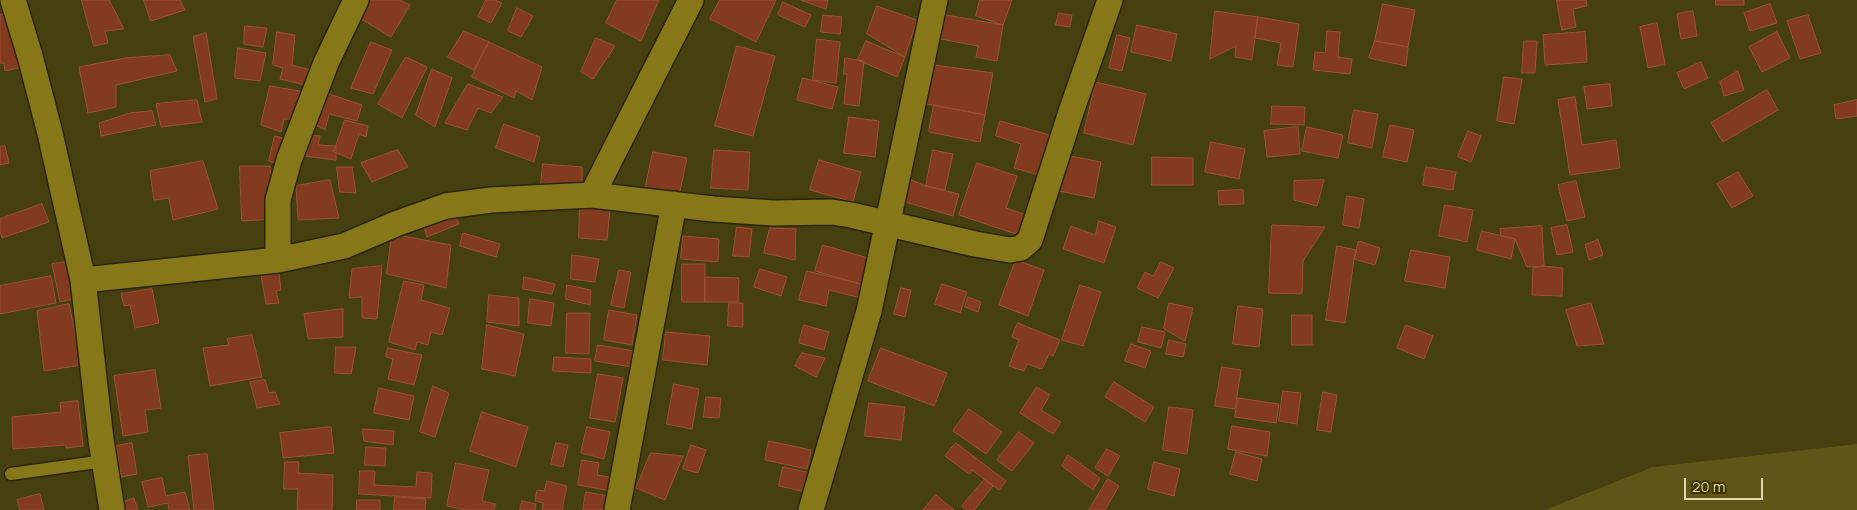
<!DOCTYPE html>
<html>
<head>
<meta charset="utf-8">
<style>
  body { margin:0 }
  #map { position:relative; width:1857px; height:510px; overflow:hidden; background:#463f0f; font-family:Manrope,sans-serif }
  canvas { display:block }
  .scale { position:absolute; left:1684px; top:478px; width:79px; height:22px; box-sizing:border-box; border:2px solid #ded8ae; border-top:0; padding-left:6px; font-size:15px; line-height:18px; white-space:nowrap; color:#ded8ae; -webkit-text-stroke:4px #3c3502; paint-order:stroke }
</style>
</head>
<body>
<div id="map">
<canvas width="1857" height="510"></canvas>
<div class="scale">20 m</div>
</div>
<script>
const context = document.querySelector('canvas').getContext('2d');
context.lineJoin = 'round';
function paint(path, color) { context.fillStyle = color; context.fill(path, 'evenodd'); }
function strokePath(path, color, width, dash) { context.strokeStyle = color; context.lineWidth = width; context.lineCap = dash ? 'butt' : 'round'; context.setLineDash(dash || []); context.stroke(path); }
paint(new Path2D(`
  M1857,444V510H1545L1653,467Z`), '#5e5517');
const building = new Path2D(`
  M82,0H109L124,29L105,31L108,43L94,46Z
  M144,0H180L185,10L151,21Z
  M367,0H400L410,5L391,37L358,17Z
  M486,0H495L502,3L491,23L478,17Z
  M617,0H659L641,41L606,23Z
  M720,0H776L756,42L710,19Z
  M801,0H828L826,9Z
  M980,0H1012L1003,25L976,16Z
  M1557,0H1586L1587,6L1573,9L1576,27L1562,30Z
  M1716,0H1744V5H1716Z
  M783,2L811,15L805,27L778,15Z
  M1383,4L1415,10L1408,47L1375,41Z
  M1770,4L1777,23L1750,31L1744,13Z
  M877,6L917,20L905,57L867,34Z
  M517,8L533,16L521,37L508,31Z
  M1215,11L1258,17L1252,60L1235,57L1236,46L1210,59Z
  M1693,11L1697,36L1681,39L1677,14Z
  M10,12L23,67L5,71L4,63H0V15Z
  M1059,13L1072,15L1070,27L1056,25Z
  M823,15L842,17L840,34L821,32Z
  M946,15L1003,25L997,61L976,57L978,46L941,39Z
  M1808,15L1821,53L1800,59L1787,21Z
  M1258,17L1299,24L1293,67L1277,65L1281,43L1255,38Z
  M1657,23L1665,64L1648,68L1640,27Z
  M1137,25L1177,34L1171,61L1131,52Z
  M245,26L267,28L263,47L244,44Z
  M464,31L489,42L474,70L448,57Z
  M1327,31L1340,32L1338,57L1352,59L1350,74L1313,70L1315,52L1325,53Z
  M277,32L295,35L292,65L314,71L310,86L280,79L283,68L273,65Z
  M1585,32L1587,62L1545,65L1543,35Z
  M1777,32L1790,58L1762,72L1749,47Z
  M206,33L217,99L205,102L193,37Z
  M1117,35L1130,38L1122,71L1109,68Z
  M596,38L615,46L593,79L581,72Z
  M817,39L840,42L836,83L813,80Z
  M866,41L905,57L897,77L858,60Z
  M1375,41L1408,47L1406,66L1369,58Z
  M1524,41H1537L1535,73H1522Z
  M371,42L392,50L373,94L351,88Z
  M489,42L542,67L532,100L516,91L514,98L472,77Z
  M737,46L775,56L753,136L715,126Z
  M238,48L266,53L260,81L235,78Z
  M170,55L177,71L116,85V107L88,113L79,67L125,58Z
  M406,57L427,67L402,118L378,104Z
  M845,58L864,61L859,106L844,104L847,74H844Z
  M1701,62L1708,78L1684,89L1677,73Z
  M935,65L993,73L985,115L926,104Z
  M432,69L452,78L435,127L416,115Z
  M1738,71L1744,90L1724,96L1720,82Z
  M1504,77L1522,79L1514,124L1497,121Z
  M803,78L838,87L832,109L797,100Z
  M1096,82L1146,94L1133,145L1084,133Z
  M468,84L503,97L491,113L478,108L467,130L445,123Z
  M1610,84L1612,106L1587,109L1584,87Z
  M270,86L300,91L293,119H284L281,132L261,125Z
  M1767,90L1778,110L1723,142L1711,123Z
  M323,92L362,105L357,121L329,114L325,130L314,124Z
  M1575,97L1582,145L1616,140L1620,168L1570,175L1558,100Z
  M197,100L202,122L161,127L156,104Z
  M1857,100V116L1836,119L1834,105Z
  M934,105L985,115L980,142L929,132Z
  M1272,106L1305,107L1304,125L1271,124Z
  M1354,110L1378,114L1372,148L1348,143Z
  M152,111L156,125L101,136L99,123L130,113Z
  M849,117L879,121L875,157L844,153Z
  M345,120L368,126L366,137L359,134L351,159L334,152Z
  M1000,121L1050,135L1039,175L1014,168L1021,144L996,136Z
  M504,124L540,137L534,162L496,148Z
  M1390,125L1414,130L1407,162L1383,157Z
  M1298,127L1300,154L1267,157L1264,131Z
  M1307,127L1343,135L1338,158L1302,151Z
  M1468,131L1481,136L1471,162L1458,157Z
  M307,135L320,136L318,145L336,146V160L303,156Z
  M275,136L290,140L283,166L269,161Z
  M1211,142L1245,149L1239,179L1205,172Z
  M5,146L9,163L0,165V147Z
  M398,150L408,167L372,182L361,163Z
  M714,150L750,152L748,190L711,188Z
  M933,150L953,154L945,190L926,186Z
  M653,152L687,158L679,196L645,190Z
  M1065,155L1101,162L1094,198L1059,191Z
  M1152,157L1193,158V185H1152Z
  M819,160L861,172L853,202L810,190Z
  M203,161L218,209L173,220L169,198L154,200L150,171Z
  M977,163L1017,176L1006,208L1032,217L1025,237L959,215Z
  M543,164L582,167V185L541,184Z
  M240,166H270L274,219L242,221Z
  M337,167H352L356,193L340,192Z
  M1426,167L1456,172L1453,190L1423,185Z
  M1738,172L1753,196L1732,208L1717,184Z
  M909,179L926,186L959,194L953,216L902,201Z
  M330,180L339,218L298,220L296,186Z
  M1324,180L1317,206L1294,200V181Z
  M1576,181L1585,217L1567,221L1558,185Z
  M1243,190L1244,204L1219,205L1218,191Z
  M1347,196L1364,199L1359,228L1343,225Z
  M42,204L49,222L2,238L0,232V219Z
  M1445,205L1473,210L1467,242L1439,236Z
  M580,206L610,209L607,240L579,238Z
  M455,215L459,224L427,237L423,223Z
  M1099,221L1116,227L1104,263L1063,249L1071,226L1095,235Z
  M1272,225L1325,227L1303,261L1302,294L1269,293Z
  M1567,225L1573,252L1557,255L1551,228Z
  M1542,226L1544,266L1527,267L1515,239L1501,236L1500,229Z
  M737,227L752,229L749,257L733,256Z
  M770,228L796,229L795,260L764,253Z
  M1482,231L1515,239L1511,259L1477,250Z
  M463,233L500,244L496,257L460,246Z
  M392,234L451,245L446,288L387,274Z
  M683,236L719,239L718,262L681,259Z
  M1598,240L1603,255L1589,260L1585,245Z
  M1359,241L1380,248L1375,265L1354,259Z
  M823,245L868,258L861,284L815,271Z
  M1337,246L1357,250L1354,259L1345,323L1326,320Z
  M1411,250L1450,257L1445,288L1405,281Z
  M572,255L599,259L595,282L571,279Z
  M1016,260L1044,270L1028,316L999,305Z
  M67,262L74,299L60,302L52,264Z
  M1161,262L1174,268L1158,298L1137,288L1145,272L1153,276Z
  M682,264H705V302H682Z
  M382,266L377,319L362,318V297L349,298L352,269Z
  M1544,266L1563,268L1562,296L1532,295L1533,268Z
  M760,269L787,277L781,296L754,287Z
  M619,270L631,272L624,308L611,305Z
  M807,271L861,284V298L829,290L826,306L799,300Z
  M279,273L281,290L276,291L279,303L266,304L261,275Z
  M51,276L56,303L0,314V286Z
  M524,277L555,284L552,294L523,289Z
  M705,277L739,278L738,302H705Z
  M404,281L424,285L421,300L450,308L442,335L431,332L428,345L417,342L415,350L389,342Z
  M942,284L967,292L960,313L935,304Z
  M567,285L591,290L590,305L566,299Z
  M1080,285L1101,292L1083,346L1062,340Z
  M901,288L911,290L905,317L894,314Z
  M152,289L159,323L135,328L130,305L124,306L121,294Z
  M489,295L519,298V326L487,322Z
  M968,297L981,302L978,312L965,307Z
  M530,299L554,303L551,326L528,323Z
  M729,303H743V327L728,326Z
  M1169,303L1193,308L1185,341L1164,329Z
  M1591,303L1604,344L1577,346L1566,310Z
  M69,304L82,365L44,371L37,311Z
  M1238,306L1263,309L1259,347L1233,344Z
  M343,309V337L308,339L304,314Z
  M609,310L637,315L632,345L604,340Z
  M567,313H590L589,354L566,353Z
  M1292,315H1312V345H1292Z
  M1018,323L1060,340L1053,356L1049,354L1042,369L1027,364L1024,371L1009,366L1019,340L1012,337Z
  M487,325L524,334L515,376L482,369Z
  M804,325L829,332L824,350L799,343Z
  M1406,325L1433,336L1424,359L1397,348Z
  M1142,327L1165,332L1161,348L1138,342Z
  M666,332L710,336L707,365L663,360Z
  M252,335L262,377L210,386L203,348L229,345L227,339Z
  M1169,340L1186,344L1183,357L1166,354Z
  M1131,344L1151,351L1145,368L1125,361Z
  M598,345L646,353L644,369L595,361Z
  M336,347H356L351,374L335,373Z
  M388,348L422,355L414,385L388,379L393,359L386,357Z
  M881,348L947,373L934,406L868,381Z
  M802,353L825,358L816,377L795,366Z
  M554,357L591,359V373L553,371Z
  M1222,367L1241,370L1235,409L1215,406Z
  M155,370L161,408L145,410L148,432L123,436L114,376Z
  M598,374L623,378L615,422L590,418Z
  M265,380L269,393L275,392L280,404L257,408L250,382Z
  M1114,382L1154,407L1145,422L1105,397Z
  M674,384L699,389L692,429L667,424Z
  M433,386L449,393L435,437L420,432Z
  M1037,387L1050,395L1041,410L1061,422L1053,434L1020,413Z
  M379,388L414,396L409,420L374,413Z
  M1283,391L1301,393L1297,424L1279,421Z
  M1323,392L1337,395L1331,432L1317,430Z
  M706,397L721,398L719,418L704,417Z
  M1238,398L1279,404L1276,423L1235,417Z
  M78,401L83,446L66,448V445L13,449L12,417L61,412L60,403Z
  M869,403L905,407L901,440L865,436Z
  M1169,407L1193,410L1187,454L1163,450Z
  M969,409L1002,432L986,454L953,431Z
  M482,412L528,427L516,467L470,451Z
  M1232,426L1270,432L1267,456L1228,449Z
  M331,427L334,453L283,458L280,433Z
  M587,427L610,432L604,459L581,453Z
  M363,429L394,431L393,445L364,441Z
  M1019,432L1034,443L1012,471L997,460Z
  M769,441L811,450L807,469L765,460Z
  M132,443L137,474L121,477L116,446Z
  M556,443L568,445L563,467L551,464Z
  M956,443L1006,481L999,490L972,470L969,474L945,456Z
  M691,445L706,450L698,473L683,469Z
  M366,447L386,448L385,466L365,465Z
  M1107,449L1120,456L1108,476L1095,468Z
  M1236,452L1262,459L1257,481L1230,474Z
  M651,453L683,456L665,500L636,488Z
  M207,454L214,510H194L188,456Z
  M1068,455L1100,478L1093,490L1062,466Z
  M582,460L599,463L597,475L620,479L617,492L578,485Z
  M285,462H299L298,473L333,475L332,510H297L298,489H284Z
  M1154,462L1180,469L1174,496L1148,489Z
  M456,463L489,470L482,501L496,504L494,510H466L447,506Z
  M783,467L811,473L806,492L779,486Z
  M360,471H375L374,485L416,487L417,472L432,473L431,498L359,494Z
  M162,478L166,496L185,492L190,510H169L168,503L148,507L142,482Z
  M985,479L993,486L974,510H967L962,506Z
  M1108,479L1119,486L1105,510H1089Z
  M547,481L567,486L562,510H542L543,503L535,501L537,490L544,491Z
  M586,492L608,496L605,510H583Z
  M40,494L44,510H20L17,500Z
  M936,495L954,510H923Z
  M395,497L426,499L425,510H394Z
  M134,498L138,510H125L122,503Z
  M357,500H380V510H357Z
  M522,501L536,504L535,510H520Z`);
paint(building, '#833b20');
strokePath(building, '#9d5135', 1);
const service = new Path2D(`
  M11,474L104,461`);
const minor = new Path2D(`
  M13,0L30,56L50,133L83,280L101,440L112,510
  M592,195L691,0
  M278,260V200L289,160L326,63L356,0
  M83,280L278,260L344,246L398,223L446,206L491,200L592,195L713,209L773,213L832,212L851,215L975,244L1010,250L1021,248L1030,240L1071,112L1110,0
  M617,510L674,204
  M811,510L869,311L935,0`);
strokePath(service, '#2a260a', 15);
strokePath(minor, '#2a260a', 28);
strokePath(service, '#867819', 12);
strokePath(minor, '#867819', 25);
</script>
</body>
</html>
